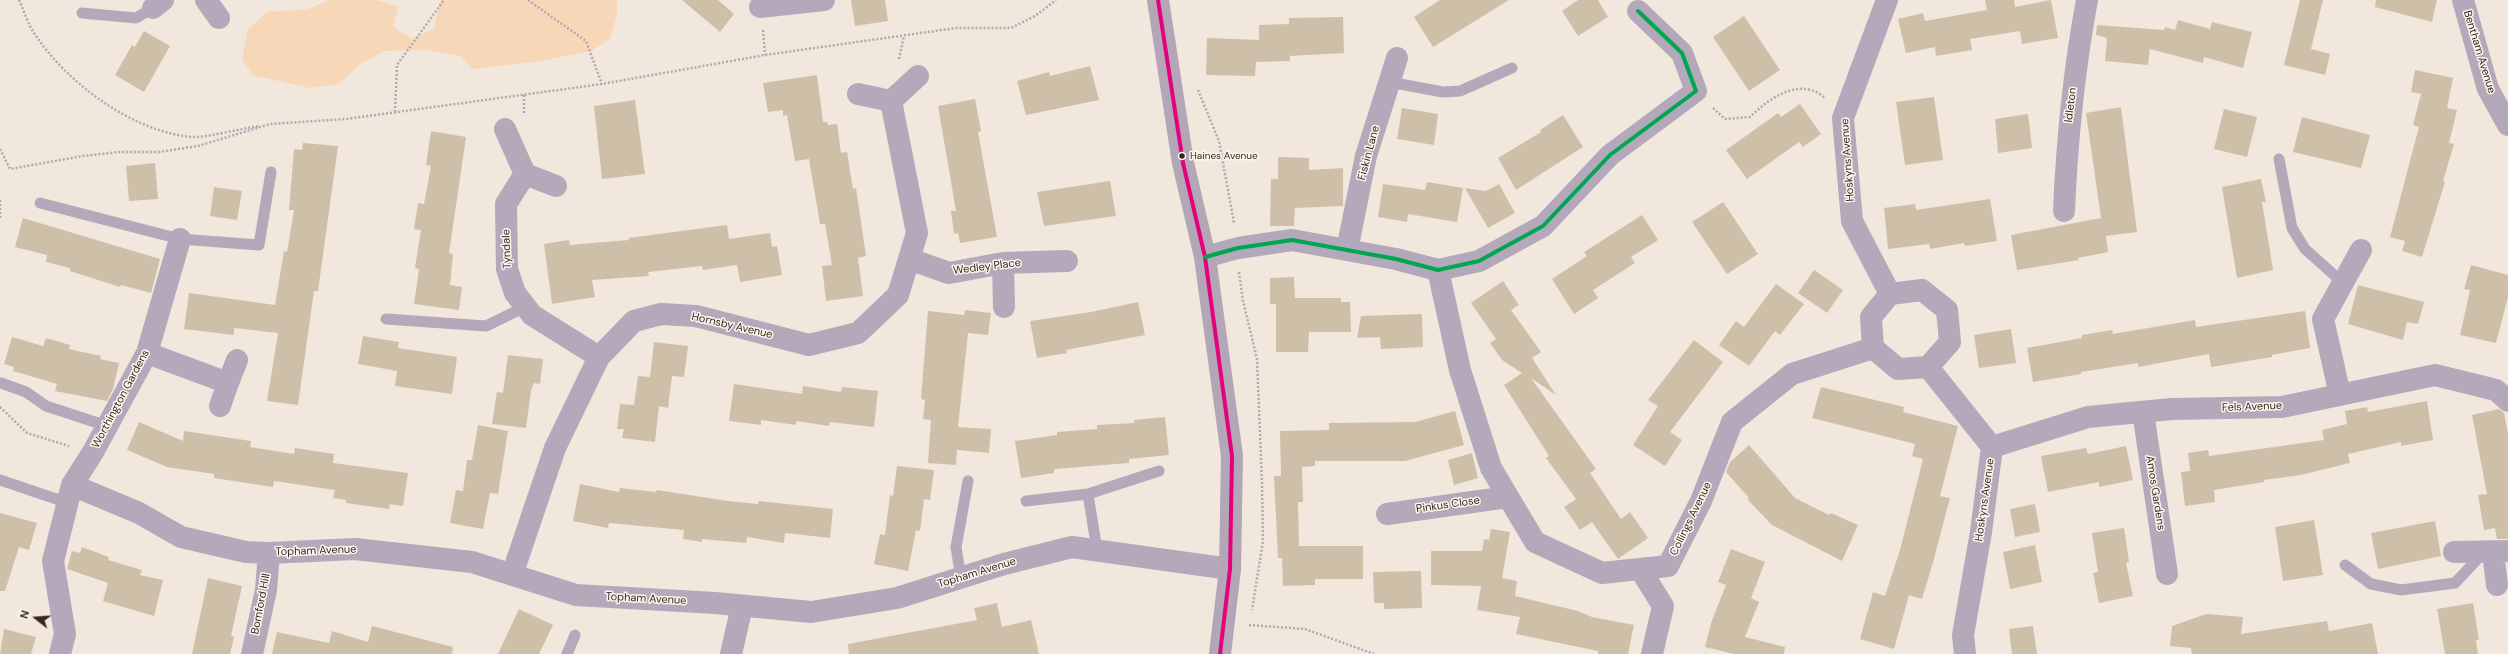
<!DOCTYPE html>
<html>
<head>
<meta charset="utf-8">
<style>
  body { margin:0 }
  #map { position:relative; width:2508px; height:654px; overflow:hidden; background:#f2e7dc; font-family:"DM Sans",sans-serif }
  canvas { display:block }
  .north { position:absolute; left:16px; top:598px; width:40px; height:40px; -webkit-text-stroke:3px #fef7f0; paint-order:stroke; rotate:287deg; font-size:11px; font-weight:700; line-height:16px; text-align:center; color:#342719 }
  .north::after { content:''; display:block; margin:auto; width:14px; height:18px; background:#342719; clip-path:polygon(50% 0,100% 100%,50% 72%,0 100%) }
</style>
</head>
<body>
<div id="map">
<canvas width="2508" height="654"></canvas>
<div class="north">N</div>
</div>
<script>
const context = document.querySelector('canvas').getContext('2d');
context.lineJoin = 'round';
function paint(path, color) { context.fillStyle = color; context.fill(path, 'evenodd'); }
function strokePath(path, color, width, dash) { context.strokeStyle = color; context.lineWidth = width; context.lineCap = dash ? 'butt' : 'round'; context.setLineDash(dash || []); context.stroke(path); }
function label(font, color, halo, rows, align = 'center') {
  context.font = font + ' "DM Sans",sans-serif'; context.lineWidth = 3; context.setLineDash([]); context.textBaseline = 'middle'; context.strokeStyle = halo; context.fillStyle = color; for (const [text, x, y, turn = 0] of rows) {
    context.save(); context.translate(x, y); context.rotate((+turn || 0) * Math.PI / 180); context.textAlign = isNaN(turn) ? turn : align; if (halo) context.strokeText(text, 0, 0); context.fillText(text, 0, 0); context.restore();
  }
}
paint(new Path2D(`
  M330,0H375L398,6L393,26L412,39L434,28L440,0H617V16L610,39L591,51L535,62L472,69L460,56L428,50L384,51L360,64L339,84L309,88L253,75L242,60L248,29L267,12L307,9Z`), '#f6d8b9');
paint(new Path2D(`
  M682,0H718L734,14L720,32Z
  M851,0H885L888,21L855,26Z
  M1440,0H1509L1433,47L1414,17Z
  M1578,0H1598L1608,17L1578,36L1562,11Z
  M1985,0H2014L2015,7L2051,0L2058,38L2022,44L2020,31L1970,39L1972,50L1936,56L1935,47L1906,53L1898,19L1923,13L1925,21L1987,10Z
  M2300,0H2323L2311,49L2330,54L2325,75L2284,65Z
  M2376,0H2437L2432,22L2375,7Z
  M1744,16L1780,70L1749,91L1713,37Z
  M1343,17L1344,53L1290,56V61L1256,62L1255,76L1206,75L1207,38L1259,40V25L1289,24V18Z
  M2178,20L2210,29L2212,22L2252,32L2243,68L2204,57L2203,63L2150,49L2148,65L2105,61L2107,38L2096,35L2097,25L2164,30L2165,27L2175,30Z
  M144,31L170,46L144,92L115,75L132,45L135,47Z
  M1090,66L1099,100L1026,115L1017,81L1049,72L1050,76Z
  M2415,70L2453,78L2447,108L2457,110L2449,143L2454,144L2443,181L2445,182L2422,257L2402,251L2405,241L2390,237L2419,127L2413,125L2421,94L2411,92Z
  M817,75L823,122H827L828,125L837,124L841,153L847,152L853,189L856,188L866,256L858,258L863,296L826,301L822,266L832,265L825,224H820L809,159L795,161L787,115L783,116V110L768,112L763,83Z
  M1934,97L1943,160L1905,165L1896,102Z
  M975,99L981,131L978,132L997,237L960,243L958,233L954,234L951,211H956L938,106Z
  M635,100L645,174L602,179L594,106Z
  M1800,104L1821,134L1803,147L1799,142L1747,179L1726,150L1778,113L1781,117Z
  M2121,107L2137,232L2106,236L2108,252L2078,258L2079,260L2017,270L2011,235L2101,218L2086,113Z
  M1402,108L1438,114L1434,145L1397,139Z
  M2224,109L2257,117L2247,157L2214,149Z
  M2028,114L2032,148L1998,153L1995,119Z
  M1563,115L1583,147L1516,190L1498,158L1541,132L1540,130Z
  M2302,117L2370,135L2361,168L2293,152Z
  M431,131L466,137L449,253L453,254L450,285L462,287L459,310L414,304L419,269L415,268L421,230L414,229L418,203L424,204L431,166L426,165Z
  M303,143L338,146L318,291H314L298,405L267,401L278,333L234,328V335L184,329L189,293L275,305L284,251L287,252L294,210H289L294,149L302,150Z
  M1278,157L1309,158V170L1343,168V206L1295,208L1294,226H1270L1271,179H1278Z
  M155,163L158,199L129,201L126,166Z
  M2261,179L2266,202H2262L2273,270L2237,278L2222,187Z
  M1110,181L1116,216L1044,226L1037,192Z
  M1427,182L1463,188L1457,222L1408,214L1407,222L1378,217L1383,184L1425,190Z
  M1499,184L1515,213L1488,228L1465,188L1486,191Z
  M214,187L242,191L237,220L210,216Z
  M1990,199L1997,241L1965,246L1964,243L1930,249L1929,244L1888,249L1884,208L1915,204L1916,210Z
  M1723,202L1758,254L1727,274L1692,222Z
  M1642,215L1658,240L1631,257L1635,263L1593,290L1598,298L1574,314L1552,279L1587,256L1584,252Z
  M23,218L160,259L151,293L121,285L120,287L70,271V268L46,262L47,255L15,247Z
  M727,225L729,239L770,233L772,247L777,246L782,275L740,282L737,265L703,270L702,266L648,272L649,276L592,280L595,297L552,304L544,244L569,240L570,245L629,240L628,238Z
  M2471,265L2508,275V297L2496,343L2460,335L2470,290L2464,289Z
  M1814,270L1843,290L1827,313L1798,293Z
  M1294,277L1295,298H1341V302H1350L1351,332H1309L1308,352H1276V304H1270V278Z
  M1503,281L1519,305L1511,310L1541,352L1532,358L1556,395L1531,378L1596,469L1590,473L1621,519L1630,512L1648,538L1618,559L1592,522L1580,530L1564,507L1576,499L1546,458L1549,456L1504,385L1522,373L1502,360L1490,343L1496,339L1471,303Z
  M1776,284L1804,304L1780,335L1775,331L1749,366L1719,345L1736,321L1744,327Z
  M2358,285L2424,302L2418,324L2407,322L2403,340L2348,324Z
  M1138,302L1145,335L1066,350L1067,353L1037,358L1030,321L1091,312Z
  M965,310L991,313L988,335L968,333L958,427L991,429L989,453L957,450L956,465L928,463L931,420L923,419L925,400L921,399L928,311L964,315Z
  M2305,311L2310,348L2272,355V357L2211,367L2209,354L2138,367V363L2081,372V374L2033,382L2027,348L2082,338V335L2112,330L2113,334L2195,320L2196,327Z
  M1422,314L1423,347L1381,349L1380,337L1357,338L1361,316Z
  M2011,329L2016,363L1979,368L1974,335Z
  M363,336L399,342L398,348L457,357L452,394L395,386L397,371L358,364Z
  M12,337L43,346L46,338L70,345L69,349L101,356L100,359L119,363L113,389L107,401L55,391L57,384L13,371L14,367L4,364Z
  M1694,340L1723,362L1670,432L1682,440L1665,466L1633,445L1658,406L1648,400Z
  M654,342L688,346L684,377L672,376L668,408L659,406L655,442L622,438L624,429H617L620,404L634,405L638,376L650,377Z
  M508,355L543,359L540,384L534,383L531,391L526,428L492,424L497,392L503,393Z
  M734,384L802,394L803,386L841,392L842,387L878,391L874,427L830,422L829,426L796,421V425L761,420V425L729,421Z
  M1821,387L1904,407L1903,412L1958,426L1940,496L1950,498L1932,566L1922,599L1909,595L1894,649L1860,639L1873,592L1885,596L1900,550L1923,459L1912,456L1915,444L1812,418Z
  M2427,401L2433,440L2401,446V442L2348,454L2350,463L2301,475L2264,480V482L2214,490L2215,502L2185,506L2181,472L2190,471L2188,453L2208,450L2209,456L2324,440L2322,430L2347,424L2345,411L2367,407L2368,412Z
  M2499,409L2504,413L2508,434V539H2497L2495,528L2484,530L2478,495L2487,494L2472,415Z
  M1455,411L1464,445L1405,461H1315V466L1302,467L1303,502H1298L1299,546H1363V579H1315V585L1283,586L1282,558H1278L1274,476H1281L1280,431L1329,430V423L1415,422Z
  M1165,417L1169,455L1129,459V463L1054,469V473L1021,478L1015,441L1057,435V432L1097,429V425L1134,423V420Z
  M139,422L183,441L184,431L251,441L250,447L294,454L295,448L334,454L333,463L408,473L403,506L390,504L389,509L346,503V500L333,498L335,490L274,481L273,487L214,478V474L167,467L127,450Z
  M478,425L508,431L498,494L490,493L483,529L450,523L456,490L463,491L467,460H472Z
  M1749,445L1795,498L1829,515L1831,513L1858,525L1842,561L1772,525L1747,499L1749,498L1726,472L1730,462Z
  M2126,446L2133,480L2099,487V482L2048,492L2041,456L2086,448L2088,454Z
  M1472,453L1478,478L1454,485L1448,460Z
  M897,466L934,470L930,500L924,499L920,531L916,530L908,571L874,564L880,534L885,535L890,495L893,496Z
  M580,484L619,492L620,488L656,492L657,490L728,501L758,504L759,501L833,509L830,538L785,533L784,543L747,537L746,543L702,539V542L683,539L684,530L609,523L608,528L573,521Z
  M2035,504L2040,532L2015,537L2010,509Z
  M0,513L37,523L29,550L19,547L5,591H0Z
  M2314,520L2323,575L2283,581L2275,527Z
  M2435,521L2441,556L2378,569L2371,533Z
  M2124,528L2129,562L2126,563L2133,596L2099,603L2093,573L2098,572L2092,533Z
  M1491,529L1510,532L1502,578L1517,581L1515,596L1578,611L1592,617L1634,625L1628,654H1598V651L1516,634L1520,617L1477,610L1481,586L1431,585V551H1482L1484,539L1489,540Z
  M2035,545L2042,582L2010,589L2003,552Z
  M82,547L109,557L108,560L142,570L140,575L163,580L154,616L103,601L108,583L67,569L72,551L80,553Z
  M1731,549L1765,562L1751,598L1759,602L1745,637L1785,647L1784,654H1734L1705,647L1711,623L1726,585L1718,582Z
  M1421,571L1422,608L1384,609V603H1374L1373,572Z
  M208,578L242,586L231,636L234,637L230,654H192Z
  M997,603L1002,627L1031,620L1039,654H849L848,644L977,620L974,608Z
  M2473,603L2479,640H2476L2478,654H2445L2437,609Z
  M519,609L553,625L539,654H498Z
  M2206,614L2243,617L2241,634L2327,621L2329,631L2372,623L2378,654H2192L2191,648L2170,646L2172,626Z
  M372,626L453,647L452,654H272L277,632L329,643L332,631L368,642Z
  M2033,626L2037,654H2012L2009,629Z
  M4,629L36,637L31,654H0Z`), '#cec0a8');
strokePath(new Path2D(`
  M19,0C24,11 28,24 34,33C66,82 131,131 191,137C207,138 242,128 260,126
  M528,0L586,41L602,84
  M763,30L765,55
  M899,59L904,36
  M1198,90L1219,141L1234,223
  M524,95V114
  M1713,108L1725,119L1750,117C1765,102 1789,84 1811,90C1816,91 1821,95 1825,98
  M395,112L397,65L444,0
  M0,149L10,169L83,156L119,152H159L198,146L270,124L346,119L602,84L765,55L956,28H1011L1035,16L1056,0
  M0,200V220
  M1239,272L1243,301L1257,359L1262,483L1263,541L1252,610
  M0,407L27,433L69,446
  M1249,625L1305,629L1374,654`), '#b1a8b0', 2.5, [2, 2]);
strokePath(new Path2D(`
  M82,13L136,18L153,8
  M1389,82L1443,92L1460,91L1512,68
  M2279,159L2292,228L2305,249L2342,282
  M40,203L180,239L259,245L271,172
  M386,319L486,326L525,307
  M1,383L26,392L46,406L107,426
  M0,480L68,503
  M1088,494L1159,471
  M1026,501L1088,494L1097,550
  M2345,565L2371,584L2401,590L2455,583L2484,552
  M961,578L956,547L968,481
  M567,654L575,635`), '#b4a8bb', 11);
strokePath(new Path2D(`
  M206,0L219,18
  M1887,0L1843,118L1852,221L1890,294
  M2463,0L2488,89L2508,125
  M760,7L824,0
  M153,8L163,0
  M858,94L891,101L918,76
  M505,129L525,174L556,186
  M525,174L506,204L507,269L515,293L532,315L599,357
  M2064,211C2067,140 2074,70 2087,0
  M1347,250L1366,156L1397,58
  M1205,257L1238,248L1292,240L1396,259L1438,270L1479,261L1543,226L1610,155L1696,91L1682,53L1638,11
  M909,259L949,273L1003,263L1067,261
  M1003,263L1004,307
  M1438,270L1460,370L1491,468L1535,542L1602,573L1668,566L1701,501L1732,422L1792,374L1873,348
  M1922,290L1947,310L1950,342L1928,367L1898,369L1873,348L1871,317L1890,294Z
  M147,353L228,383L220,406
  M1928,367L1992,447L1981,532L1963,635L1965,654
  M228,383L237,360
  M2340,395L2323,319L2361,250
  M2143,412L2167,574
  M1992,447L2088,417L2172,409L2282,407L2435,375L2496,390L2508,401
  M72,485L139,513L181,537L246,552L269,553L355,549L472,562L576,595L715,603L811,612L897,598L1004,564L1072,547L1230,569
  M1387,514L1508,497
  M2454,552L2508,551
  M2493,552L2497,585
  M1640,569L1663,606L1652,654
  M512,575L555,448L599,357L634,321L661,314L696,316L809,345L858,333L898,295L917,233L891,101
  M60,654L65,634L53,561L72,485L93,452L147,353L180,239
  M252,654L266,590L269,553
  M731,654L742,606`), '#b4a8bb', 22);
strokePath(new Path2D(`
  M1158,0L1183,163L1205,257L1232,456L1230,569L1220,654`), '#b3a6b7', 22);
strokePath(new Path2D(`
  M1158,0L1183,163L1205,257L1232,456L1230,569L1220,654`), '#e5007d', 4);
strokePath(new Path2D(`
  M1205,257L1238,248L1292,240L1396,259L1438,270L1479,261L1543,226L1610,155L1696,91L1682,53L1638,11`), '#00a651', 4);
for (const [x, y, r, color] of [
  [1182,156,3.5,"#342719"]
]) { const dot = new Path2D(); dot.arc(x, y, r, 0, 2 * Math.PI); context.fillStyle = color; context.fill(dot); strokePath(dot, '#fef7f0', 1.5); }
label('10px', '#342719', '#fef7f0', [
  ["Haines Avenue",1190,156]
], 'left');
label('11px', '#342719', '#fef7f0', [
  ["Bentham Avenue",2479,52,73],
  ["Idleton",2071,105,-83],
  ["Fiskin Lane",1369,153,-75],
  ["Hoskyns Avenue",1848,160,-94],
  ["Tyndale",507,249,-92],
  ["Wedley Place",987,267,-7],
  ["Hornsby Avenue",732,326,13],
  ["Worthington Gardens",121,399,-62],
  ["Fels Avenue",2252,407,-2],
  ["Amos Gardens",2155,493,81],
  ["Hoskyns Avenue",1985,500,-82],
  ["Pinkus Close",1448,505,-8],
  ["Collings Avenue",1691,519,-64],
  ["Topham Avenue",316,551,-2],
  ["Topham Avenue",977,573,-17],
  ["Topham Avenue",646,599,3],
  ["Bomford Hill",261,604,-79]
]);
</script>
</body>
</html>
